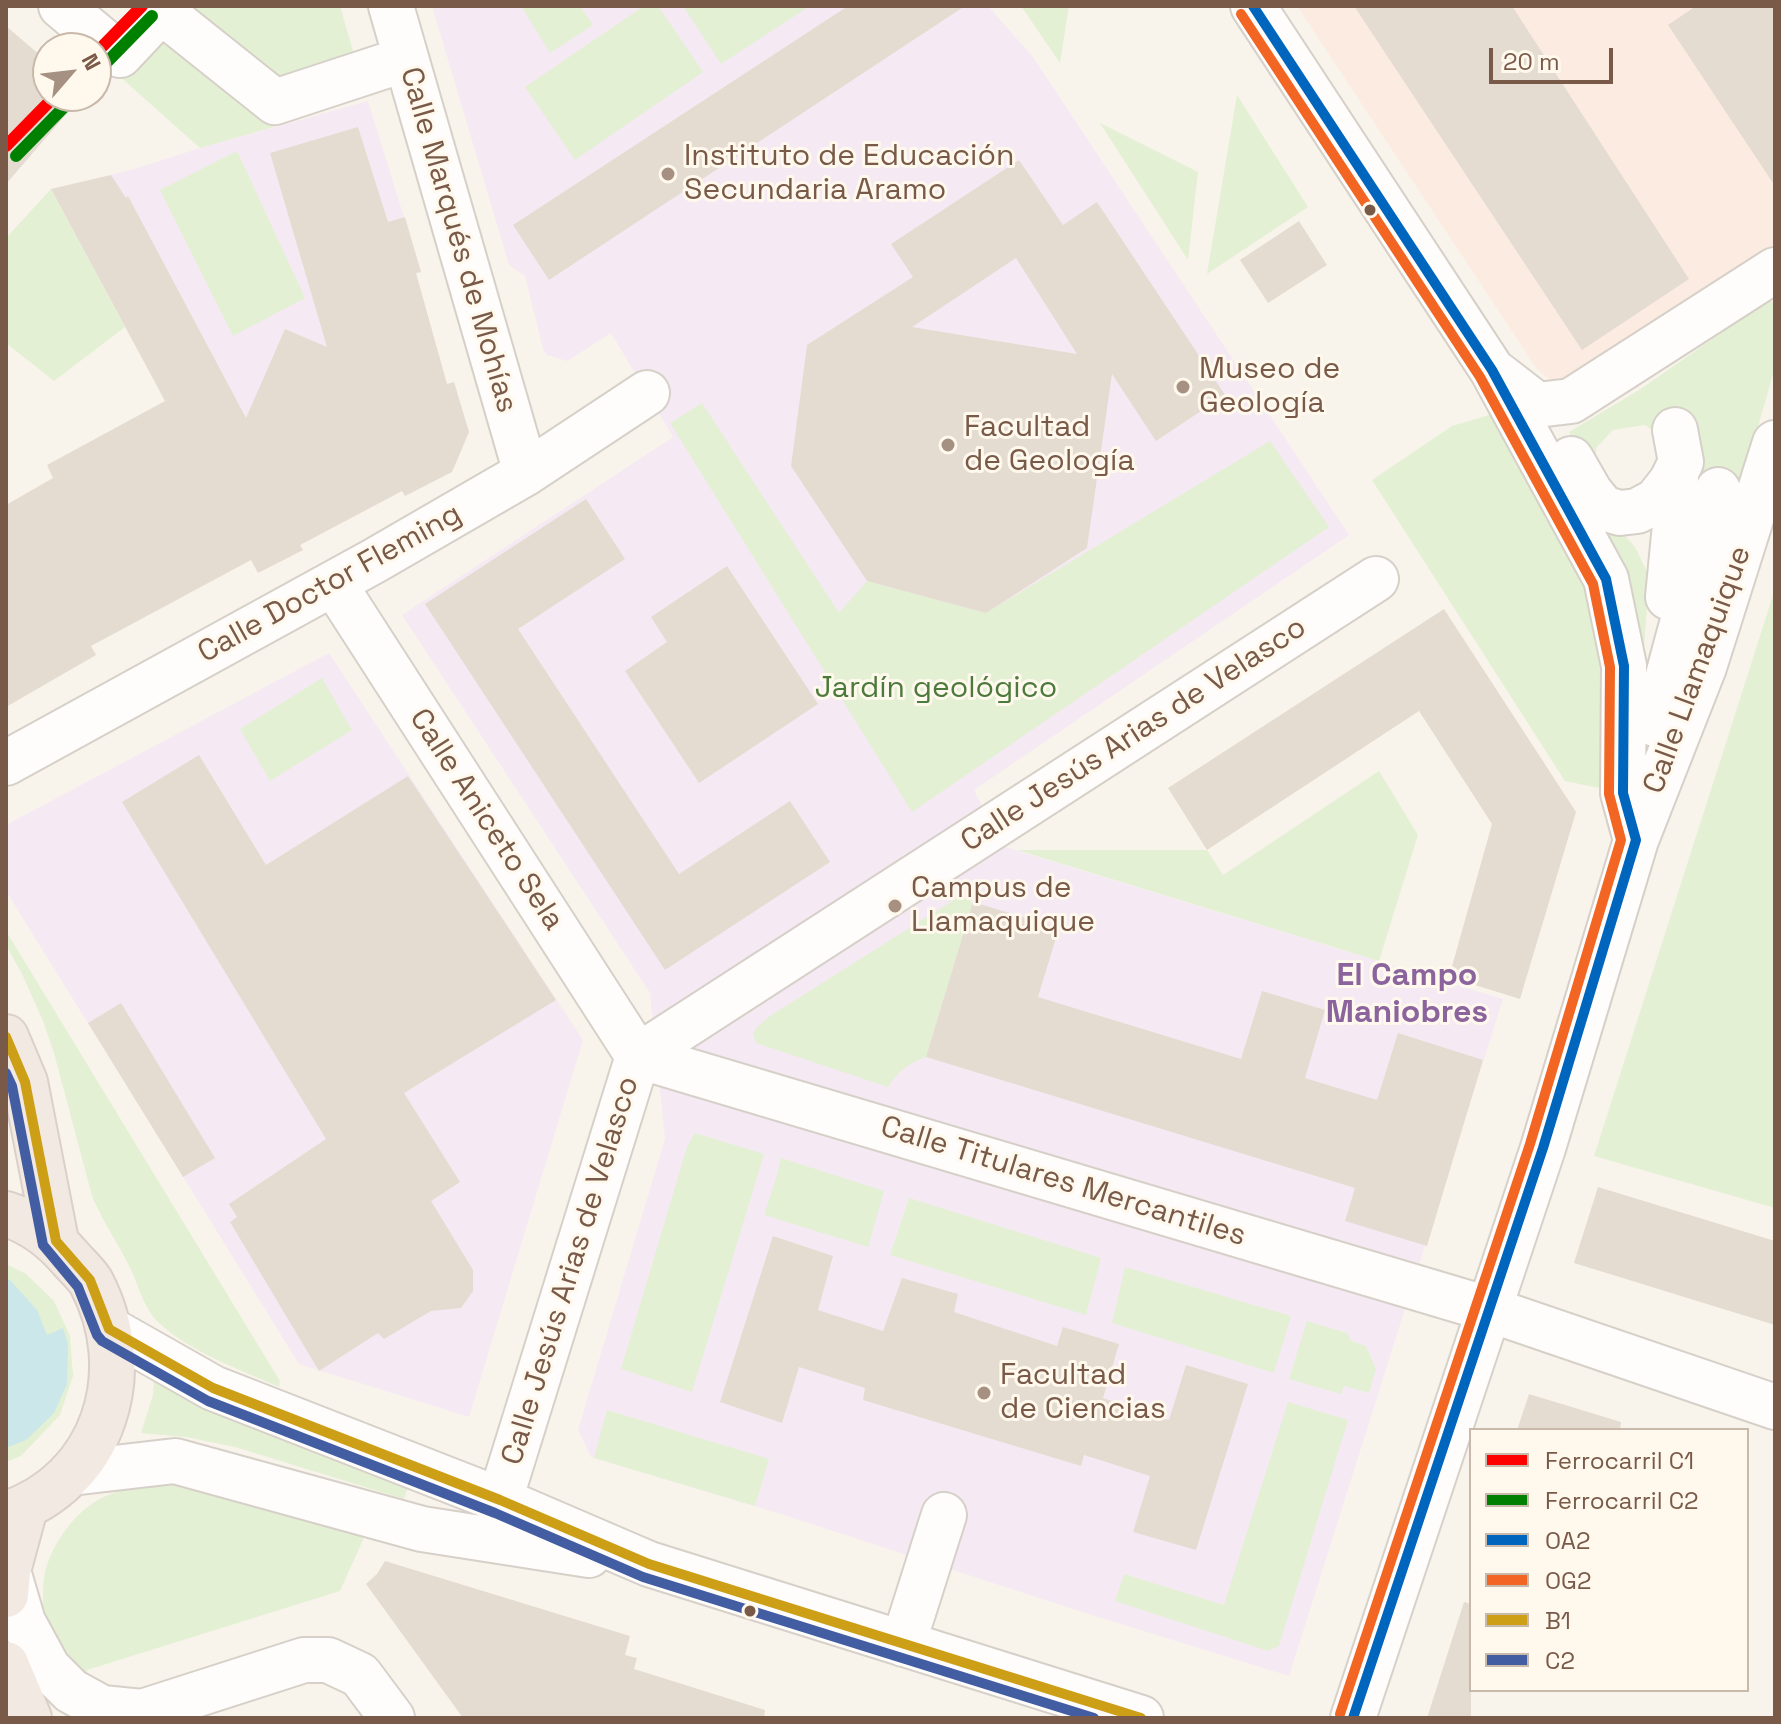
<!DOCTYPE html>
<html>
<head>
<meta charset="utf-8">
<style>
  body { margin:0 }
  #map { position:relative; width:1781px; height:1724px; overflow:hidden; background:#f8f4eb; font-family:"Space Grotesk",sans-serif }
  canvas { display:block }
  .frame { position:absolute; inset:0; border:8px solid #795a48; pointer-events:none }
  .legend { position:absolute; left:1469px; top:1428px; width:280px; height:264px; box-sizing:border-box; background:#fff8ed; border:2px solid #c9b9ab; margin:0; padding:10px 14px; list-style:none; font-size:24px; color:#795a48 }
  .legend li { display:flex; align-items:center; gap:16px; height:40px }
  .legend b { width:40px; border:2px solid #c9b9ab }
  .north { position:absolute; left:32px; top:32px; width:80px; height:80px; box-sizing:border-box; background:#fff8ed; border:2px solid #c9b9ab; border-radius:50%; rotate:62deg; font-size:22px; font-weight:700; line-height:32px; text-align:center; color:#795a48 }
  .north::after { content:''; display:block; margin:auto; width:28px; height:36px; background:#a59081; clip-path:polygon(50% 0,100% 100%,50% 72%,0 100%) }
  .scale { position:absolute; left:1489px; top:48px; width:124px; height:36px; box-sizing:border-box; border:4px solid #795a48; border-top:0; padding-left:10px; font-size:24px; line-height:28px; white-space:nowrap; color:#795a48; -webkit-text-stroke:6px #fff8ed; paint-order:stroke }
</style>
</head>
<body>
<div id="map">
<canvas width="1781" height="1724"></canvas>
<div class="frame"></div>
<ul class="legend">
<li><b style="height:10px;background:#f00"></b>Ferrocarril C1</li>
<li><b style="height:10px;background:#008000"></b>Ferrocarril C2</li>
<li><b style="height:10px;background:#0065bd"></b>OA2</li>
<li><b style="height:10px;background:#f26522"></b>OG2</li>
<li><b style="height:10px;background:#cd9f16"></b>B1</li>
<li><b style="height:10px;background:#435da3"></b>C2</li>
</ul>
<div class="north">N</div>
<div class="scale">20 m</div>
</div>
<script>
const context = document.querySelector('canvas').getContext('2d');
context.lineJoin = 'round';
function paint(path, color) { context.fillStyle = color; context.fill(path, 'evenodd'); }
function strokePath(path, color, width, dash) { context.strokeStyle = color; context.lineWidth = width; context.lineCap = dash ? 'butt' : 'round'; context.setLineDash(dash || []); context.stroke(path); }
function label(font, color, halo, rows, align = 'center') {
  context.font = font + ' "Space Grotesk",sans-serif'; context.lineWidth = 6; context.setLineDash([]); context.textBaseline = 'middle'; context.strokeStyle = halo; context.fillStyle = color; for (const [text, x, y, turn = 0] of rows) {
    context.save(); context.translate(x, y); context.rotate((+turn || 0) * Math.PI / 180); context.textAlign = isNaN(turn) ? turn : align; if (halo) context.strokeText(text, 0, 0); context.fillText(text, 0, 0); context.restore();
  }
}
paint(new Path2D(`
  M1297,6H1775V254L1566,384L1549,379L1537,369Z`), '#fcebe1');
paint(new Path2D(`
  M432,6H988L1033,57L1349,535L974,790L1002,846L1503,999L1289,1676L1079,1611L784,1515L591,1457L578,1430L665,1139L650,993L402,615L673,437L611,333L567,361L547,355L543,349L525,276L509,265Z
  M368,101L421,272L416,274L447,384L454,382L469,432L452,472L405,496L402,491L300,545L303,550L258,573L51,189L131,170L200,148Z
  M329,653L583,1040L469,1417L299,1364L6,891V825Z`), '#f5eaf3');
paint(new Path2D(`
  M190,6H340L355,58L283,77L270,73Z
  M521,6H580L593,25L550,53Z
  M644,6H658L703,72L575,160L525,87Z
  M683,6H810L721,64Z
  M1021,6H1069L1060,63Z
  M160,43L172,46L274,127L200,148L118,75Z
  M1237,95L1308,207L1207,274Z
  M1100,123L1198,172L1188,260Z
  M237,151L305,298L233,336L160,190Z
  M51,189L125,327L54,381L6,343V238Z
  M1770,299L1775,306V367L1741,487L1700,475L1690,451L1663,438L1645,425L1613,430L1596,448V476L1569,432L1639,390Z
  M702,403L839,613L867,581L986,613L1270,441L1329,527L912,812L670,423Z
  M1513,408L1606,579L1623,793L1565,781L1372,480L1452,426Z
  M1617,527L1635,547L1649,576L1643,663L1597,532Z
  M1775,589V1208L1594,1156Z
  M322,678L352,730L270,781L240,729Z
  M1379,771L1418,835L1379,961L1017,850H1207L1223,875Z
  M960,896L973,902L926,1057C909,1063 898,1071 888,1087L756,1043L753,1034L758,1026L770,1016Z
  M6,931L280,1381L279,1387C239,1369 192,1353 159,1323C142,1307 138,1281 127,1262C116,1240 102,1220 92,1196L54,1053L43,1021L23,976L6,945Z
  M695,1133L764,1154L692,1392L621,1369L687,1147Z
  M781,1158L884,1191L868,1247L764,1215L778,1172Z
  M909,1198L1101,1258L1086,1315L890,1255Z
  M6,1264L26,1274L54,1301L70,1336L73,1376L60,1415L21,1456L6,1462Z
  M1125,1267L1291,1316L1274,1373L1112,1323Z
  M1307,1321L1347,1333L1351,1341L1366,1346L1376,1369L1369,1393L1344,1386L1341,1394L1289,1379Z
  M154,1378L409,1483L404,1499L235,1447L186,1437L141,1433L153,1395Z
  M1288,1402L1348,1420L1279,1646L1268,1651L1115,1601L1124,1574L1224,1605Z
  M607,1410L769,1459L755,1506L594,1458Z
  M160,1483L179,1484L366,1533L340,1591L87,1670L89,1687C71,1670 56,1649 46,1627C43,1619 43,1610 43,1602C43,1589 43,1577 47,1565C56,1538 79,1507 106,1496C123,1488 142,1486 160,1483Z`), '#e3f0d4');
paint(new Path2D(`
  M6,1279L10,1280L37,1310L47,1335L63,1328L68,1344L67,1384L54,1413L26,1440L6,1448Z`), '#cbe7ea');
paint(new Path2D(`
  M848,6H965L549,280L513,225Z
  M1354,6H1512L1689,279L1582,350Z
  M1696,6H1775V186L1668,25Z
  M6,26L48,62V96H82L6,184Z
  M358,127L388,222L405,217L421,272L416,273L447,384L454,382L469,432L452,472L405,496L402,491L300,545L303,550L258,573L251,560L91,646L96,655L6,707V505L53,478L47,465L165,401L51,189L111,175L126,198L128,196L246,418L285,329L327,347L270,153Z
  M1019,160L1063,225L1097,202L1225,395L1156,441L1112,374L1087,548L986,613L867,581L791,466L807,345L913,277L891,244ZM1016,258L1077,354L912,327Z
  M1299,221L1327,265L1268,303L1240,260Z
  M586,499L625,559L518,629L679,874L790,801L830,862L665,970L425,604Z
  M727,566L818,704L699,783L625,671L667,642L651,617Z
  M1444,609L1576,812L1520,999L1449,977L1492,824L1419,711L1207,850L1168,788Z
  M199,755L266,865L408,776L556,1000L404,1093L460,1182L431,1201L473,1270V1291L461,1308L431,1311L384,1339L378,1333L319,1371L230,1222L237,1217L229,1204L326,1139L122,802Z
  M973,902L1059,928L1038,997L1241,1059L1262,991L1325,1010L1305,1078L1377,1100L1398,1033L1483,1060L1427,1246L1345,1221L1355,1188L926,1057Z
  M121,1003L215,1158L183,1177L88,1023Z
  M1598,1187L1775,1241V1325L1574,1263Z
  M773,1236L833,1256L818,1310L883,1331L902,1278L958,1294L954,1312L1057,1346L1063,1327L1119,1344L1103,1398L1169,1420L1186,1365L1248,1384L1196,1550L1133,1532L1150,1476L1084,1455L1081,1466L863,1400L865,1388L799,1367L782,1423L720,1402Z
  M1529,1394L1621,1422L1620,1430H1517Z
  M385,1561L630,1636L625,1655L637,1658L634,1669L765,1710L764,1718H463L366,1584L377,1574Z
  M1464,1602L1471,1604V1718H1427Z`), '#e5dcd1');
const minor = new Path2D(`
  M61,6L120,55L166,6
  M391,6L526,473
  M1253,6L1492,370L1606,579L1624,666L1623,793L1636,840
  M161,11L275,102L406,59
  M1497,374L1537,405L1571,401L1775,270
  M1571,459L1590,492L1603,508L1620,513L1637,511L1656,501L1671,482L1681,462L1675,430
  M334,584L638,1056
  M1668,597L1675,525L1676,472
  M1655,724L1718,490
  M6,763L374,561L526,473L647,393
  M638,1056L1488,1309L1775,1407
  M109,1329L213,1388L500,1500L649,1564L1141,1718
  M71,1473L175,1461L422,1529L589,1555
  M500,1500L638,1056L1376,579
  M8,1571L23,1622L48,1668L71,1691L102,1708L142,1712L304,1660H328L360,1675L392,1718
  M903,1644L944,1515
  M1353,1718L1543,1148L1636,840L1704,667L1775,443`);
const highway = new Path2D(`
  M6,1037L25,1082L56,1241
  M6,1214C32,1222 54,1239 71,1259C77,1266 86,1274 91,1282C138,1371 105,1481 6,1514
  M6,1595L8,1571L25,1508
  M6,1664L29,1718`);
strokePath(minor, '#d6d0c8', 48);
strokePath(highway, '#dad0c9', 48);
strokePath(minor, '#fefdfc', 44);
strokePath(highway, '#f2e9e3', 44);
strokePath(new Path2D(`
  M1253,6L1492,370L1606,579L1624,666L1623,793L1636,840L1543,1148L1353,1718`), '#0065bd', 10);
strokePath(new Path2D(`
  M1241,14L1480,377L1593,584L1610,667L1609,794L1621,840L1530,1144L1340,1714`), '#f26522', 10);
strokePath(new Path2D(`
  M6,1037L25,1082L56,1241L90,1280L109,1329L213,1388L500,1500L649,1564L1141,1718`), '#cd9f16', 10);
strokePath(new Path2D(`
  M6,1073L12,1086L43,1245L78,1287L97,1335L102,1341L208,1401L495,1513L643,1577L1094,1718`), '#435da3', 10);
strokePath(new Path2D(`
  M96,53L142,6
  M6,146L55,96`), '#f00', 12);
strokePath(new Path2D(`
  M106,63L152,16
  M16,156L65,106`), '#008000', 12);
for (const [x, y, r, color] of [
  [668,174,8,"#a59081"],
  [1370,210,7,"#795a48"],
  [1183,387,8,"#a59081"],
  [948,445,8,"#a59081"],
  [895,906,8,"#a59081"],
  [984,1393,8,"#a59081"],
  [750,1611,7,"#795a48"]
]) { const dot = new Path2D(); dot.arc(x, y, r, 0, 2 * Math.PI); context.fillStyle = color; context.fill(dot); strokePath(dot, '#fff8ed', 3); }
label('30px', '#795a48', '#fff8ed', [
  ["Instituto de Educación",684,157],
  ["Secundaria Aramo",684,191],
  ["Museo de",1199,370],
  ["Geología",1199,404],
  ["Facultad",964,428],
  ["de Geología",964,462],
  ["Campus de",911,889],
  ["Llamaquique",911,923],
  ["Facultad",1000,1376],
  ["de Ciencias",1000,1410]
], 'left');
label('30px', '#795a48', '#fff8ed', [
  ["Calle Marqués de Mohías",458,240,74],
  ["Calle Doctor Fleming",330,584,-29],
  ["Calle Llamaquique",1698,670,-70],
  ["Calle Jesús Arias de Velasco",1134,735,-33],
  ["Calle Aniceto Sela",486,820,57],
  ["Calle Titulares Mercantiles",1063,1182,17],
  ["Calle Jesús Arias de Velasco",571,1271,-73]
]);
label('30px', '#4c7a3c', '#fff8ed', [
  ["Jardín geológico",936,689]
]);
label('bold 32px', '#8b639d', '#fff8ed', [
  ["El Campo",1407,976],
  ["Maniobres",1407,1013]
]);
</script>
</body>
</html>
